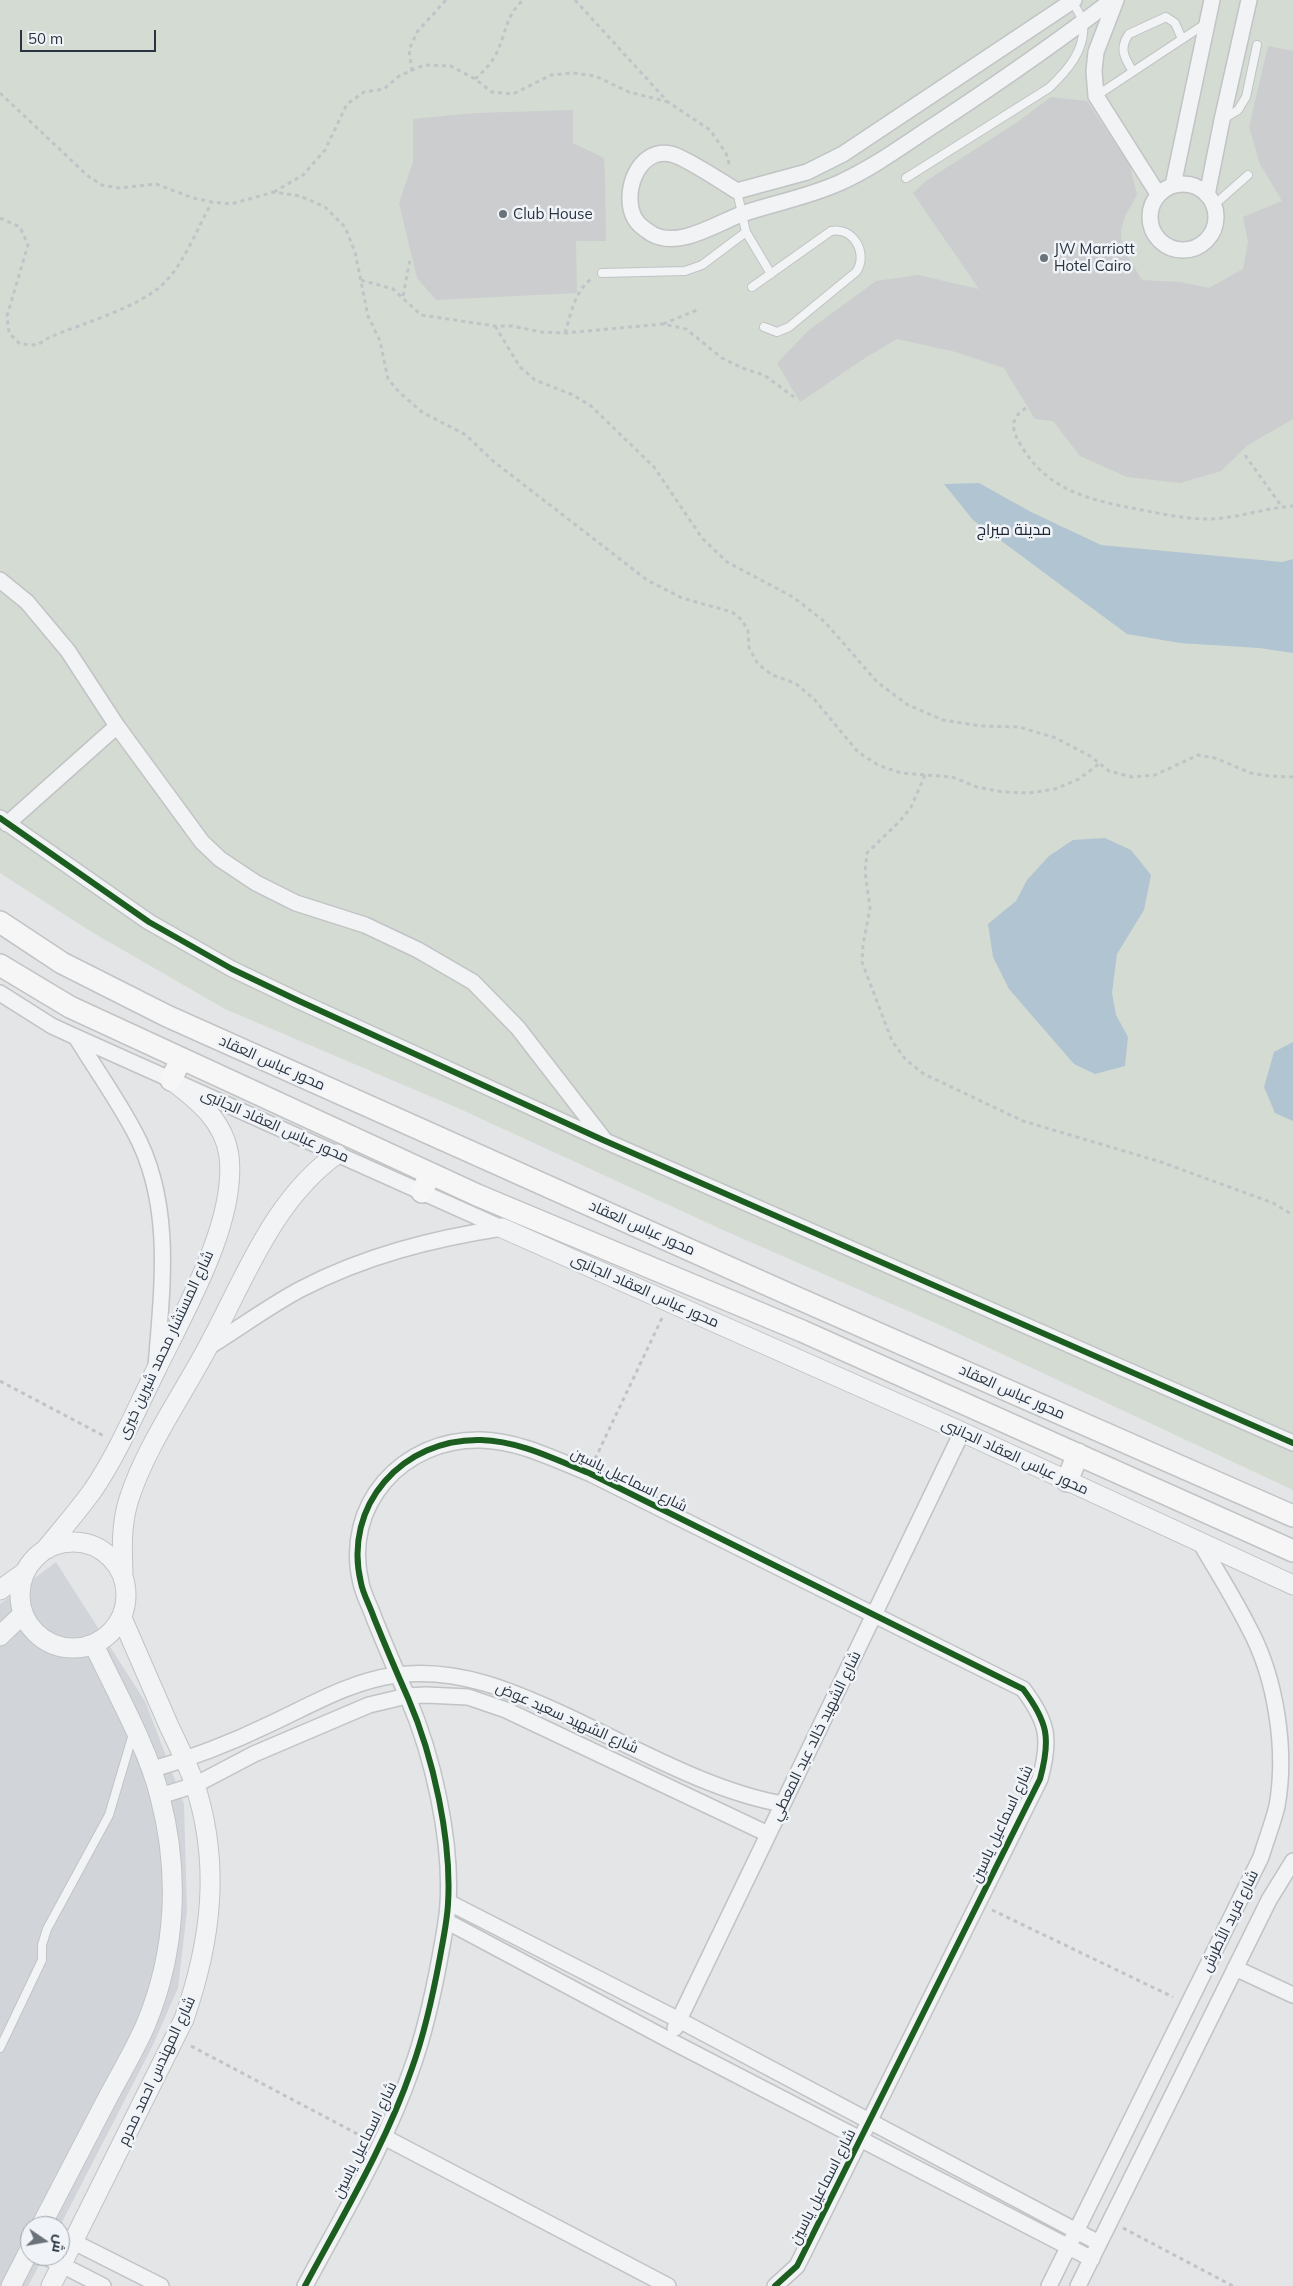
<!DOCTYPE html>
<html>
<head>
<meta charset="utf-8">
<style>
  body { margin:0 }
  #map { position:relative; width:1293px; height:2286px; overflow:hidden; background:#e3e5e7; font-family:Mulish,Cairo,sans-serif }
  canvas { display:block }
  .north { position:absolute; left:20px; top:2216px; width:50px; height:50px; box-sizing:border-box; background:#f0f3f7; border:1px solid #a0a7ae; border-radius:50%; rotate:102deg; font-size:14px; font-weight:700; line-height:20px; text-align:center; color:#293440 }
  .north::after { content:''; display:block; margin:auto; width:18px; height:22px; background:#6a727a; clip-path:polygon(50% 0,100% 100%,50% 72%,0 100%) }
  .scale { position:absolute; left:20px; top:30px; width:136px; height:22px; box-sizing:border-box; border:2px solid #293440; border-top:0; padding-left:6px; font-size:15px; line-height:18px; white-space:nowrap; color:#293440; -webkit-text-stroke:4px #f0f3f7; paint-order:stroke }
</style>
</head>
<body>
<div id="map">
<canvas width="1293" height="2286"></canvas>
<div class="north">ش</div>
<div class="scale">50 m</div>
</div>
<script>
const context = document.querySelector('canvas').getContext('2d');
context.lineJoin = 'round';
function paint(path, color) { context.fillStyle = color; context.fill(path, 'evenodd'); }
function strokePath(path, color, width, dash) { context.strokeStyle = color; context.lineWidth = width; context.lineCap = dash ? 'butt' : 'round'; context.setLineDash(dash || []); context.stroke(path); }
function label(font, color, halo, rows, align = 'center') {
  context.font = font + ' Mulish,Cairo,sans-serif'; context.lineWidth = 5; context.setLineDash([]); context.textBaseline = 'middle'; context.strokeStyle = halo; context.fillStyle = color; for (const [text, x, y, turn = 0] of rows) {
    context.save(); context.translate(x, y); context.rotate((+turn || 0) * Math.PI / 180); context.textAlign = isNaN(turn) ? turn : align; if (halo) context.strokeText(text, 0, 0); context.fillText(text, 0, 0); context.restore();
  }
}
paint(new Path2D(`
  M56,1562L146,1703L184,1804L187,1911L178,1988L152,2047L60,2226H30V2256H44L28,2286H0V1604Z`), '#d1d5da');
paint(new Path2D(`
  M0,0H1293V1490L940,1325L723,1230L460,1109L225,1009L90,931L0,873Z`), '#d4dbd3');
paint(new Path2D(`
  M979,483L1031,512L1101,545L1282,562L1293,559V653L1259,648L1180,643L1127,634L973,520L944,484Z
  M1105,838L1131,850L1151,875L1144,910L1117,954L1112,993L1116,1015L1128,1037L1125,1066L1095,1074L1074,1064L1009,989L993,957L988,924L1016,901L1027,880L1049,856L1073,840Z
  M1293,1042V1121L1275,1113L1264,1087L1274,1052Z`), '#b1c4d1');
paint(new Path2D(`
  M1268,46L1293,51V419L1248,445L1221,471L1180,483L1127,477L1080,456L1053,421L1035,419L1004,368L956,352L897,339L865,358L800,402L777,363L809,330L876,281L918,275L979,289L913,193L926,181L1016,123L1051,97L1087,101L1130,166L1137,195L1125,216L1121,230L1122,247L1142,280L1180,282L1209,288L1243,269L1248,242L1243,217L1282,201L1260,164L1249,127Z
  M573,110V143L604,158L605,179L606,241H576L577,293L436,300L417,278L399,203L413,162V119L475,113Z`), '#cbcdcf');
const service = new Path2D(`
  M1132,70C1124,57 1119,48 1129,34L1166,17L1175,23L1182,39
  M1096,96L1205,24
  M1223,119L1238,110L1246,97L1257,45
  M906,178L1049,88C1067,71 1086,50 1083,23C1082,16 1075,7 1072,1
  M737,191L746,232L771,274
  M1214,205L1248,175
  M602,273L685,271L702,265L746,232
  M752,287L831,231C853,226 869,254 856,272L789,327L777,332L764,327
  M0,2048L42,1960V1945L47,1929L109,1815L133,1734`);
const minor = new Path2D(`
  M1074,0L843,154L807,172L737,191C722,182 685,157 671,154C637,147 621,195 635,219C639,226 646,230 652,234C679,249 717,223 742,214C774,203 808,197 839,183C875,167 906,143 939,122C998,83 1056,43 1112,0
  M1116,0L1096,52L1094,71L1096,96L1158,194
  M1150 217a33 33 0 1 1 66 0a33 33 0 1 1-66 0Z
  M1173,185L1212,0
  M1207,195L1222,120L1249,0
  M0,580L27,602L68,651L117,726L202,842L220,859L256,883L296,903L365,925L418,950L473,982L518,1028L603,1138
  M0,818L149,922L232,969L299,1001L603,1140L1293,1443
  M7,824L117,726
  M0,993L52,1026L76,1037L502,1228
  M76,1037C95,1068 117,1099 134,1131C174,1204 162,1288 156,1367
  M207,1348C238,1329 269,1306 301,1289C365,1256 431,1239 502,1228
  M150,1770C192,1758 231,1743 270,1724C311,1705 351,1681 396,1675C458,1667 513,1691 567,1716C633,1747 712,1792 783,1804
  M160,1796L195,1785L254,1754L369,1705L407,1696L426,1695L468,1697L506,1710L768,1834
  M448,1902L679,2020L1099,2243
  M446,1921L669,2040L1092,2259
  M1235,1968L1293,1995
  M675,2028L962,1432
  M384,2137L668,2286
  M60,2235L161,2286
  M44,2256L103,2286
  M305,2286C343,2215 386,2144 412,2068C425,2032 433,1995 440,1957C443,1940 447,1922 448,1904C452,1840 433,1756 408,1698C396,1671 385,1645 374,1618C370,1606 363,1594 361,1583C342,1505 403,1438 481,1440C519,1441 554,1459 589,1473L1023,1689C1048,1722 1051,1739 1040,1779L797,2266L775,2286
  M1049,2286L1261,1857C1266,1840 1273,1823 1277,1806C1287,1750 1276,1678 1249,1628C1234,1598 1216,1570 1200,1542
  M1078,2286L1269,1900L1293,1861`);
const tertiary = new Path2D(`
  M502,1228L962,1432L1293,1585
  M20 1595a53 53 0 1 1 106 0a53 53 0 1 1-106 0Z
  M45,1550C61,1530 78,1511 93,1490C118,1453 136,1410 156,1370C184,1312 237,1222 229,1156C224,1121 198,1100 171,1080
  M123,1574C122,1548 121,1524 129,1499C145,1449 179,1400 204,1354C243,1284 270,1202 337,1154
  M0,1590L25,1572
  M0,1636L23,1614
  M41,2226C63,2184 84,2143 106,2101C119,2076 135,2050 146,2024C176,1952 180,1873 160,1797C148,1748 116,1692 94,1645
  M11,2286L30,2249
  M51,2286L184,2019C211,1942 221,1865 195,1785C188,1765 178,1745 169,1726C153,1690 138,1654 122,1618`);
const secondary = new Path2D(`
  M0,922L62,963L167,1016L786,1293L1293,1516
  M0,965L70,1007L477,1195L802,1331L1293,1551
  M171,1080L181,1059
  M422,1192L430,1174
  M1067,1481L1078,1454`);
strokePath(service, '#c1c3c5', 10);
strokePath(minor, '#c1c3c5', 18);
strokePath(tertiary, '#c1c3c5', 21);
strokePath(secondary, '#c1c3c5', 24);
strokePath(new Path2D(`
  M575,0L668,102L710,130L726,153L730,167
  M412,71L409,50L417,32L446,0
  M475,79C484,71 492,63 497,52C507,31 505,17 523,0
  M0,93L88,176L102,185L119,188L156,184L193,198L212,202L231,204L274,192L300,196L325,207L345,227L355,252L368,316L380,341L388,379L399,392L422,412L466,435L493,461L647,580L682,598L732,612L742,620L748,631L749,648L758,664L772,675L795,683L814,699L858,752L878,765L901,773L952,777L977,787L1003,792L1029,793L1055,789L1079,779L1100,763
  M274,192L303,175L325,150L347,104L364,92L384,89L399,76L424,65L451,66L475,79L492,92L513,94L551,75L573,73L595,76L629,92L668,102
  M0,218L20,227L28,245L7,316L9,333L20,344L37,345L50,337C81,324 144,306 166,281C184,263 199,225 212,202
  M361,280L393,289L421,315L495,326H512L541,332L565,333L663,324L686,329L722,358L742,368L764,375L794,397
  M403,296L410,260
  M663,324L697,310
  M495,326L520,367L535,380L573,395L591,406L654,467L702,538L727,562L793,597L825,622L877,682L908,705L943,720L981,726L1019,727L1056,738L1090,756L1109,771L1132,777L1155,775L1198,755L1215,758L1251,773L1269,776L1293,777
  M565,333C571,314 575,289 593,278
  M1026,408C1013,416 1010,426 1018,440C1045,491 1089,500 1142,510C1163,514 1185,519 1206,519C1236,519 1264,508 1293,506
  M1245,455L1282,507
  M925,775L911,807L900,821L867,853L865,872L870,908L863,945L862,962L892,1041L906,1060L924,1074L1023,1121L1161,1162L1273,1203L1293,1215
  M0,1381L104,1436
  M595,1459L662,1318
  M992,1910L1173,1997
  M191,2046L367,2139
  M1123,2228L1233,2286`), '#c1c4c7', 3, [4, 4]);
strokePath(service, '#f1f3f4', 8);
strokePath(minor, '#f1f3f4', 15);
strokePath(tertiary, '#f1f3f4', 19);
strokePath(secondary, '#f6f6f6', 21);
strokePath(new Path2D(`
  M0,818L149,922L232,969L299,1001L603,1140L1293,1443
  M305,2286C343,2215 386,2144 412,2068C425,2032 433,1995 440,1957C443,1940 447,1922 448,1904C452,1840 433,1756 408,1698C396,1671 385,1645 374,1618C370,1606 363,1594 361,1583C342,1505 403,1438 481,1440C519,1441 554,1459 589,1473L1023,1689C1048,1722 1051,1739 1040,1779L797,2266L775,2286`), '#1b5e20', 6);
for (const [x, y, r, color] of [
  [503,214,5,"#6a727a"],
  [1044,258,5,"#6a727a"]
]) { const dot = new Path2D(); dot.arc(x, y, r, 0, 2 * Math.PI); context.fillStyle = color; context.fill(dot); strokePath(dot, '#f0f3f7', 2); }
label('15px', '#293440', '#f0f3f7', [
  ["Club House",513,214],
  ["JW Marriott",1054,249],
  ["Hotel Cairo",1054,266]
], 'left');
label('15px', '#293440', '#f0f3f7', [
  ["محور عباس العقاد",272,1063,24],
  ["محور عباس العقاد الجانبى",275,1126,24],
  ["محور عباس العقاد",642,1228,24],
  ["محور عباس العقاد الجانبى",645,1291,24],
  ["شارع المستشار محمد شيرين خيرى",166,1345,-65],
  ["محور عباس العقاد",1012,1392,24],
  ["محور عباس العقاد الجانبى",1015,1457,25],
  ["شارع اسماعيل ياسين",629,1480,26],
  ["شارع الشهيد سعيد عوض",567,1718,24],
  ["شارع الشهيد خالد عبد المعطي",816,1736,-64],
  ["شارع اسماعيل ياسين",1002,1824,-65],
  ["شارع فريد الأطرش",1230,1921,-64],
  ["شارع المهندس احمد محرم",157,2071,-65],
  ["شارع اسماعيل ياسين",365,2140,-64],
  ["شارع اسماعيل ياسين",823,2187,-63]
]);
label('16px', '#1c2531', '#f0f3f7', [
  ["مدينة ميراج",1014,530]
]);
</script>
</body>
</html>
